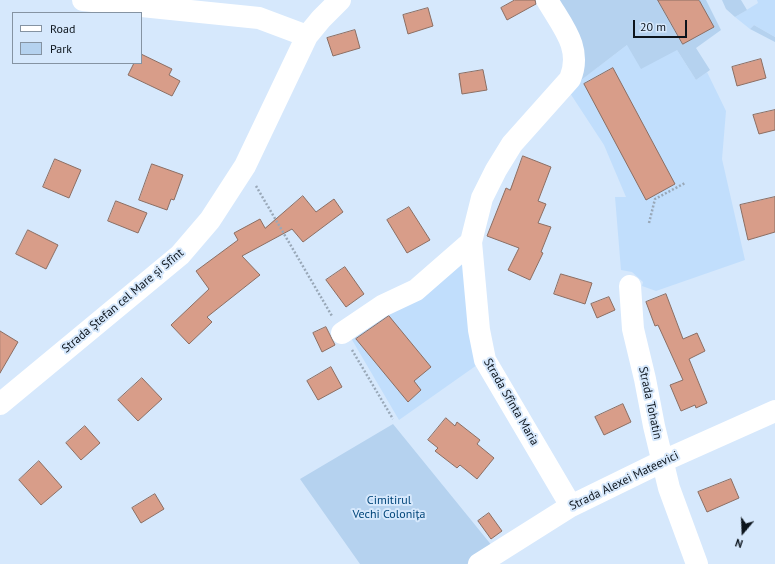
<!DOCTYPE html>
<html>
<head>
<meta charset="utf-8">
<style>
  body { margin:0 }
  #map { position:relative; width:775px; height:564px; overflow:hidden; background:#d6e8fc; font-family:"PT Sans",sans-serif }
  canvas { display:block }
  .legend { position:absolute; left:12px; top:12px; width:130px; height:52px; box-sizing:border-box; background:#d6e8fc; border:1px solid #8593a2; margin:0; padding:5px 7px; list-style:none; font-size:12px; color:#0c141c }
  .legend li { display:flex; align-items:center; gap:8px; height:20px }
  .legend b { width:20px; border:1px solid #8593a2 }
  .north { position:absolute; left:723px; top:512px; width:40px; height:40px; -webkit-text-stroke:3px #d6e8fc; paint-order:stroke; rotate:199deg; font-size:11px; font-weight:700; line-height:16px; text-align:center; color:#0c141c }
  .north::after { content:''; display:block; margin:auto; width:14px; height:18px; background:#0c141c; clip-path:polygon(50% 0,100% 100%,50% 72%,0 100%) }
  .scale { position:absolute; left:633px; top:20px; width:54px; height:18px; box-sizing:border-box; border:2px solid #0c141c; border-top:0; padding-left:5px; font-size:12px; line-height:14px; white-space:nowrap; color:#0c141c; -webkit-text-stroke:3px #d6e8fc; paint-order:stroke }
</style>
</head>
<body>
<div id="map">
<canvas width="775" height="564"></canvas>
<ul class="legend">
<li><b style="height:5px;background:#fff"></b>Road</li>
<li><b style="height:11px;background:#b5d2ef"></b>Park</li>
</ul>
<div class="north">N</div>
<div class="scale">20 m</div>
</div>
<script>
const context = document.querySelector('canvas').getContext('2d');
context.lineJoin = 'round';
function paint(path, color) { context.fillStyle = color; context.fill(path, 'evenodd'); }
function strokePath(path, color, width, dash) { context.strokeStyle = color; context.lineWidth = width; context.lineCap = dash ? 'butt' : 'round'; context.setLineDash(dash || []); context.stroke(path); }
function label(font, color, halo, rows, align = 'center') {
  context.font = font + ' "PT Sans",sans-serif'; context.lineWidth = 4; context.setLineDash([]); context.textBaseline = 'middle'; context.strokeStyle = halo; context.fillStyle = color; for (const [text, x, y, turn = 0] of rows) {
    context.save(); context.translate(x, y); context.rotate((+turn || 0) * Math.PI / 180); context.textAlign = isNaN(turn) ? turn : align; if (halo) context.strokeText(text, 0, 0); context.fillText(text, 0, 0); context.restore();
  }
}
paint(new Path2D(`
  M757,0H775V37L754,25L750,29L735,17L758,3Z
  M627,45L677,50L696,80L707,72L726,111L722,159L745,260L656,291L642,286L643,282L632,272L621,270L615,197H626L604,145L568,90Z
  M465,253L477,365L399,420L348,333Z`), '#c1defc');
paint(new Path2D(`
  M557,0H706L721,30L696,48L710,70L696,80L677,50L641,69L627,45L580,81Z
  M722,0H741L747,10L735,17L726,9Z
  M754,25L775,37V42L750,29Z
  M393,424L493,547L467,564H360L300,479Z`), '#b5d2ef');
const building = new Path2D(`
  M515,0H535L536,4L507,20L501,8Z
  M658,0H699L714,27L683,44Z
  M428,8L433,26L408,34L403,15Z
  M355,30L360,48L333,56L327,38Z
  M141,54L172,69L169,75L180,81L172,96L128,75L134,63H141Z
  M761,59L766,78L737,86L732,67Z
  M613,68L675,184L646,200L584,84Z
  M483,70L487,90L462,94L459,74Z
  M775,110V130L759,134L753,115Z
  M523,156L551,167L538,201L546,204L538,223L551,227L541,252L543,253L530,280L508,270L519,248L487,236L506,188L510,190Z
  M55,159L81,170L69,198L43,187Z
  M152,164L183,175L174,200L171,199L167,210L139,200Z
  M303,196L316,212L334,199L343,212L303,242L292,229L242,256L260,275L207,317L212,322L189,344L171,325L209,289L196,271L238,240L234,233L260,219L265,228Z
  M775,197V232L748,240L740,205Z
  M116,201L147,213L138,233L108,221Z
  M409,207L430,240L407,253L387,220Z
  M28,230L58,245L46,269L16,254Z
  M345,267L364,294L346,307L326,280Z
  M561,274L592,283L585,304L554,294Z
  M666,294L683,339L697,333L705,351L689,359L707,403L696,408L695,405L681,411L670,385L683,380L658,325L655,326L646,302Z
  M609,297L615,310L597,318L591,304Z
  M389,316L431,367L414,381L421,390L408,402L356,339Z
  M326,327L335,345L322,352L313,333Z
  M0,331L18,342L0,373Z
  M331,367L342,387L318,400L307,381Z
  M142,378L162,399L138,421L118,400Z
  M623,404L631,422L604,435L595,417Z
  M446,418L455,426L457,422L480,440L477,444L494,458L477,479L460,465L457,468L435,451L438,448L428,440Z
  M85,426L100,443L81,460L66,443Z
  M39,461L62,487L41,505L19,480Z
  M731,479L739,498L707,512L698,492Z
  M155,494L164,509L141,523L132,508Z
  M489,513L502,531L491,539L478,521Z`);
paint(building, '#d89d89');
strokePath(building, '#8b6e63', 1);
strokePath(new Path2D(`
  M699,0H700
  M256,186L332,316
  M649,223L655,199L685,183
  M352,350L393,419`), '#99a8b8', 2.5, [2, 2]);
strokePath(new Path2D(`
  M83,0L259,18L307,36
  M547,0C562,26 583,48 570,79L512,144L496,170L482,198L471,242L479,330L485,360L571,506
  M630,286L633,329L645,379L654,426L669,488L697,564
  M342,333L382,306L416,290L471,242
  M0,404L180,255L210,220L245,166L307,36L321,19L340,0
  M479,564L571,506L663,461L775,411`), '#fff', 22);
label('12px', '#0c141c', '#d6e8fc', [
  ["Strada Ștefan cel Mare și Sfînt",123,301,-40],
  ["Strada Sfînta Maria",511,402,60],
  ["Strada Tohatin",650,403,78],
  ["Strada Alexei Mateevici",624,481,-26]
]);
label('12px', '#004579', '#d6e8fc', [
  ["Cimitirul",389,501],
  ["Vechi Colonița",389,515]
]);
</script>
</body>
</html>
